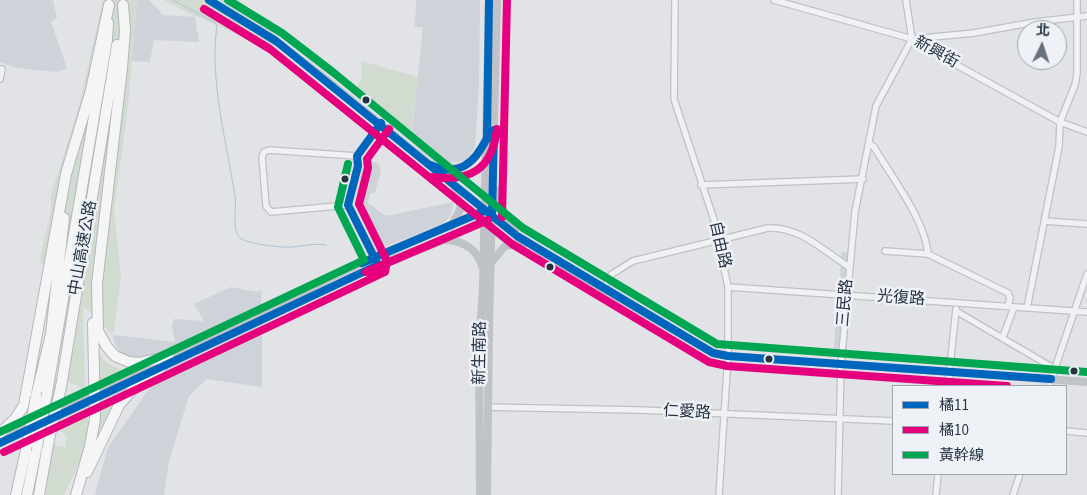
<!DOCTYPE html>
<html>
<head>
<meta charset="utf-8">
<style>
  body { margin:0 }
  #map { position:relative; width:1087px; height:495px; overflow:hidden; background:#e1e3e6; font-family:"Source Sans 3","Noto Sans TC",sans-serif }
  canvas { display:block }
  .legend { position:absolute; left:892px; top:385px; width:175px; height:90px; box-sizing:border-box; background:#eef2f7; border:1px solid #9ea5af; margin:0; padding:6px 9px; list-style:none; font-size:15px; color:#263242 }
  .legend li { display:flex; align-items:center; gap:10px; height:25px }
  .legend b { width:25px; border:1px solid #9ea5af }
  .north { position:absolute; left:1017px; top:20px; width:50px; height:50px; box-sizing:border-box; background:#eef2f7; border:1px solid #9ea5af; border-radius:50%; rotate:4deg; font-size:14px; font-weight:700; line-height:20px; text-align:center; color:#263242 }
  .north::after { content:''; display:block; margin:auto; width:18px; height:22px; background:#67707b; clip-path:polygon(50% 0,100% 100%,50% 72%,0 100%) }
</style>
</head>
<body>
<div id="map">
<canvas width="1087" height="495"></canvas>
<ul class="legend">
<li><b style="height:6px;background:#0065bd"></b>橘11</li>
<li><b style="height:6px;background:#e5007d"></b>橘10</li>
<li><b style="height:6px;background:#00a651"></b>黃幹線</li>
</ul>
<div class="north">北</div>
</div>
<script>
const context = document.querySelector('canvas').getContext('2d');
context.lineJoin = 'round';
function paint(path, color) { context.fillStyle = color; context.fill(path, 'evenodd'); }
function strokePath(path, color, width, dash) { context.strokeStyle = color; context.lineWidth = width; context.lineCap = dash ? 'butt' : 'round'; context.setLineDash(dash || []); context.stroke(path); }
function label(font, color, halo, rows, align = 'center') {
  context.font = font + ' "Source Sans 3","Noto Sans TC",sans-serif'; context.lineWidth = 5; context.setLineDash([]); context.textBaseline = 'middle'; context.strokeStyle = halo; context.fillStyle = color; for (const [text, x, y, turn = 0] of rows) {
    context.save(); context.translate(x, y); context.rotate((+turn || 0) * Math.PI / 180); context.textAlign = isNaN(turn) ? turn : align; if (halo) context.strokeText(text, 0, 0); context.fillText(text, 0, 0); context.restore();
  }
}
paint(new Path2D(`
  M0,0H53L57,18L51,22L67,68L57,72L17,68L0,62Z
  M137,0H149L163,15L195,17L199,42L154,40L150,62L132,61Z
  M416,0H480L479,85L475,147L467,159L462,161L435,165L411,141L423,27H415Z
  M364,160L378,163L381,172L375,192L370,194L368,203L386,216L454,202L450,216L444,223L379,249L354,204Z
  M842,252L854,253L846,357L833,356Z
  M231,287L257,292L261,290L262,310L156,358H128L121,353L115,344L113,335L175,342L172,327L174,319L204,321L194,304Z
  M262,324V387L207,379L189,396L169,461L164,495H95L108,447L157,378Z`), '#ced3da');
paint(new Path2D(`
  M103,0H137L128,106L114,211L121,278L113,335L83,305L85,389L65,381L79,301L41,263L40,258L51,211V195L79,106Z
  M164,0H239L278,32L274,53C238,32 199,20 164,0Z
  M361,61L418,77L410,141L354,93L362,77Z
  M96,349L104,361L125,372L92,388Z
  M125,390L100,430H97L93,408Z
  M86,413C96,435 73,475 64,495H43L53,445L66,447V435L57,428Z`), '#d2dbd0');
strokePath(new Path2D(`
  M173,0L214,22L217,26C209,79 227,144 235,197C237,209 231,230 240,238C247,244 282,248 292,247C304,246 314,243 326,245`), '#acc3d4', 1);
const minor = new Path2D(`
  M675,0L674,99L714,220L728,287V356L719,495
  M774,0L912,39L915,42L1060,122L1087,132
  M912,39L974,33L1035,22L1087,16
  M0,69H2L0,79
  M869,143L874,147C892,178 925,219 928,254
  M701,185L863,179
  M348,205L271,212L266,206L262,157L264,152L269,150L357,156
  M1044,221L1087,224
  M885,251L928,254L1008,293L1010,298L1008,306
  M376,260L348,205L358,166L357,156L381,123
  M728,287L1087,312
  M603,289L612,274L633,261L768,228C799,226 824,251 849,267
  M1027,308L1059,147L1060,122L1075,85L1077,73V0
  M956,311L1055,369
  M1003,337L1014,307
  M948,386L956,309
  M1049,386L1087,274
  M480,407L639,410L893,421
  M1066,431L1087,433
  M838,495L841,364L855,212L876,106L912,39L906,0
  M936,495L938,474
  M1013,495L1020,474`);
const motorway = new Path2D(`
  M123,5L125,30L122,68L97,284L98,331L107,347L115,356L129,362L139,363L168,357
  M61,387L117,45
  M47,393L107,40L108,23
  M36,397L51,334L64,218
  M0,433L15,419L24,405L66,174L91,90L109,5
  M87,472L119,405L133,389L161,368
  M16,495L26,450
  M27,495L37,446
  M39,495L49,439
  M76,495L90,446L95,419L93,323`);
strokePath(minor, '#bfc1c4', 8);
strokePath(motorway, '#b3b6bb', 12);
strokePath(minor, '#f0f1f3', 5.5);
strokePath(new Path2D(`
  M209,0L276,41L328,81L517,236L554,260L713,353L728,356L1087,382
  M435,167C459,172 475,165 485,142
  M496,190L502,209L515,232
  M451,226L461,208L455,189
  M446,240C463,241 477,249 482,266
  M490,264L505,246L526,243
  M157,370L378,265L444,240L492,217
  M53,410L168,357L374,257L484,211
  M50,420L147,375
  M5,431L35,418
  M0,443L33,427
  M480,495L479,346L483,287L489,0
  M487,495L489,328L497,0`), '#bfc2c6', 8);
strokePath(motorway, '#f5f5f6', 10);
const motorwayBridge = new Path2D(`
  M49,439L61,387
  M37,446L47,393
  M26,450L36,397`);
strokePath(motorwayBridge, '#b3b6bb', 12, []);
strokePath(motorwayBridge, '#f5f5f6', 10);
strokePath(new Path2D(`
  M209,0L276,41L517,236L713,353L728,356L1051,379
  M430,165C459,177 474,164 487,138L489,0
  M492,217L494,130
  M362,263L484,211
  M0,443L378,265L348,205L358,166L357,156L381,123`), '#0065bd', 8);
strokePath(new Path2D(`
  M204,9L270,49L512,244L709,362L727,366L1007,386
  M431,177C470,182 492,170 497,129
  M502,217L507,0
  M366,272L488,220
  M4,452L385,272L387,261L359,204L368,168L367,159L389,129`), '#e5007d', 8);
strokePath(new Path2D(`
  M228,0L282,33L334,73L523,228L717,344L1087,372
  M0,432L364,260L338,207L348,164`), '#00a651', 8);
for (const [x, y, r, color] of [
  [366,100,4.5,"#263242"],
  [345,179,4.5,"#263242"],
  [550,267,4.5,"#263242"],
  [769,359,4.5,"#263242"],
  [1074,371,4.5,"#263242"]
]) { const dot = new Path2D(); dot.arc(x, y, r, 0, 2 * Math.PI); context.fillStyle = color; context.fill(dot); strokePath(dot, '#eef2f7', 2); }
label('16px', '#263242', '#eef2f7', [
  ["新興街",936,53,29],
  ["自由路",719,245,77],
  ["中山高速公路",84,248,-80],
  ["光復路",901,299,4],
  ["三民路",846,303,-85],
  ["新生南路",481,353,-89],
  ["仁愛路",687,413,3]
]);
</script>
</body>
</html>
